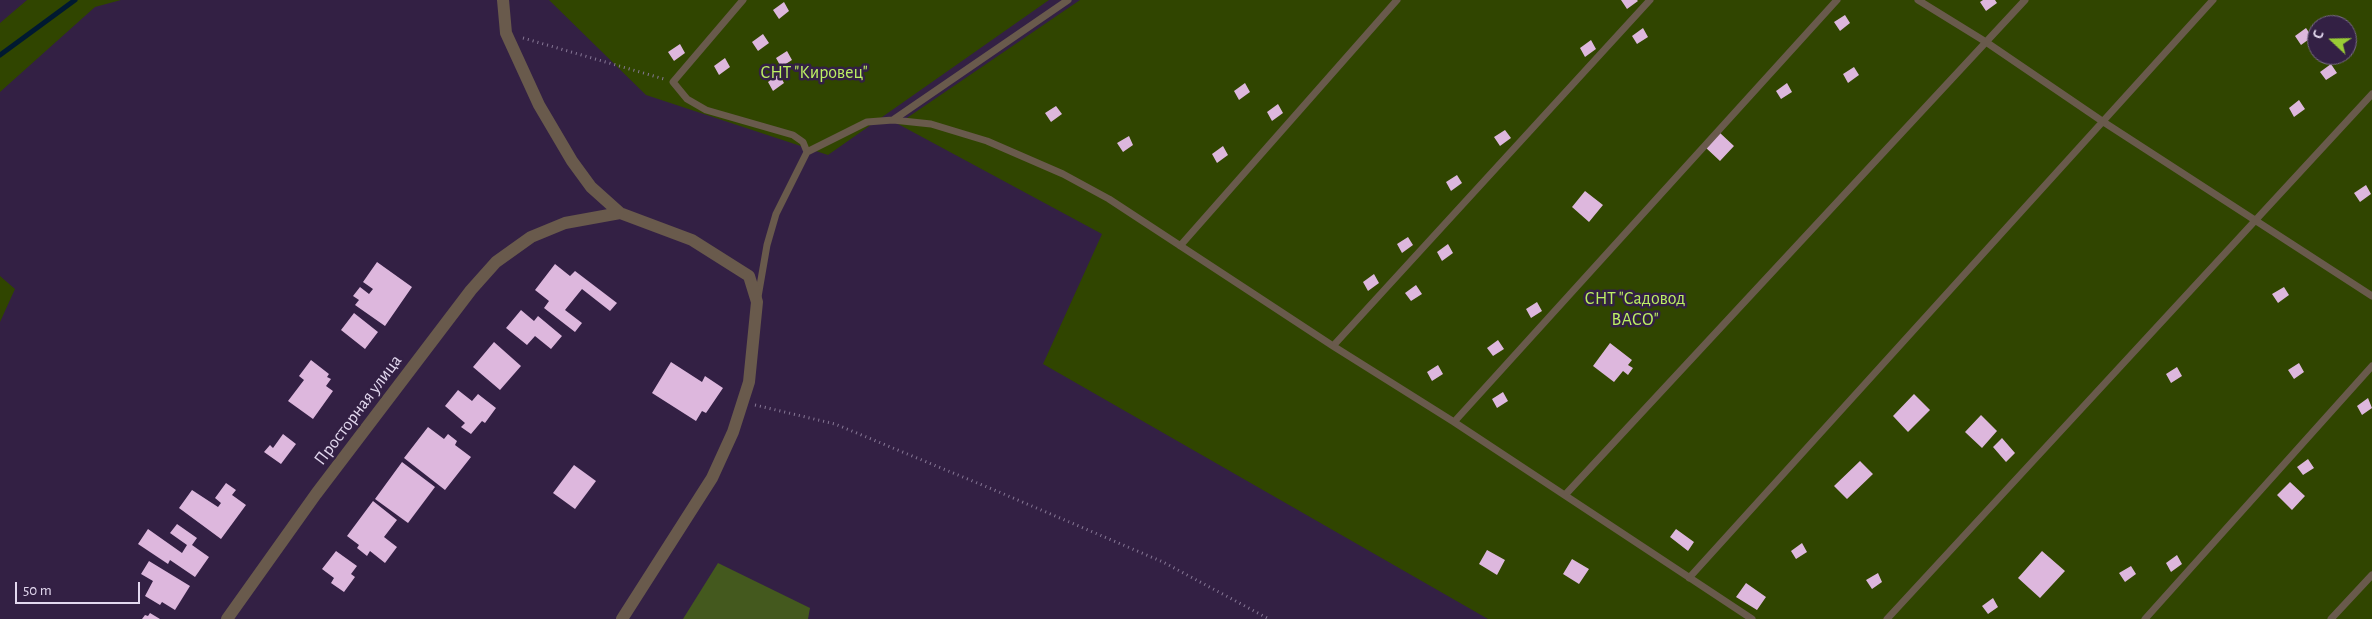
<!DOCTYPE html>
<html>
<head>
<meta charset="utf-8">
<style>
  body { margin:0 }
  #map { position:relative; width:2372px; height:619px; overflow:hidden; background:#332044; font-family:"Alegreya Sans",sans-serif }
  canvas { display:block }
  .north { position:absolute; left:2307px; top:15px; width:50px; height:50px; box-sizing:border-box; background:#332044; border:1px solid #796a88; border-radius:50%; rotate:291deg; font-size:14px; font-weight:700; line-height:20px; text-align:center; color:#e3d8ef }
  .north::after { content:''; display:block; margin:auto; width:18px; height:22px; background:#99cb35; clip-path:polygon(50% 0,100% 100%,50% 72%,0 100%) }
  .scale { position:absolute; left:15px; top:582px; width:125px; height:22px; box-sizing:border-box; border:2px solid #e3d8ef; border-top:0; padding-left:6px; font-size:15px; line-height:18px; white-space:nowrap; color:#e3d8ef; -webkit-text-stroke:4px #332044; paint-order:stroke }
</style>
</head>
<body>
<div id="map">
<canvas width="2372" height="619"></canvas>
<div class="north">С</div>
<div class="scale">50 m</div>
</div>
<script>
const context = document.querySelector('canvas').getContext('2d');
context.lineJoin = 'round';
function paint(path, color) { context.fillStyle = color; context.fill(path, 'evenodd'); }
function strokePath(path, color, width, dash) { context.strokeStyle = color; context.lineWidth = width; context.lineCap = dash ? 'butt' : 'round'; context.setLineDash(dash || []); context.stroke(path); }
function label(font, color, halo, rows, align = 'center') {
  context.font = font + ' "Alegreya Sans",sans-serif'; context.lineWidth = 5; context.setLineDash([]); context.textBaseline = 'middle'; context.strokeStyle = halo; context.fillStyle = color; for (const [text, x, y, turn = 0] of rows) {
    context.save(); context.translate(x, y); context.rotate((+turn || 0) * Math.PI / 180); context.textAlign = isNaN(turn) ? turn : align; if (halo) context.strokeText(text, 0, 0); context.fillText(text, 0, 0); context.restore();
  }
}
paint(new Path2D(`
  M27,0H121L95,7L0,92V23Z
  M549,0H1049L828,155L646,95Z
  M1080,0H2372V619H1488L1043,364L1102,234L898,124ZM2317,25H2347V55H2317Z
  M0,276L15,289L0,322Z`), '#304500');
paint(new Path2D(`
  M718,563L810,608L808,619H683Z`), '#44591e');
strokePath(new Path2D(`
  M0,55L75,0`), '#001931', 5);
paint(new Path2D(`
  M1621,0H1637L1638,1L1627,9Z
  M1983,0H1995L1997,3L1986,11L1980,2Z
  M784,2L789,11L779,19L773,10Z
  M1845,15L1850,23L1840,31L1834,22Z
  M1643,28L1648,37L1637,44L1632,36Z
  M2306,28L2312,37L2301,45L2295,36Z
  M763,34L769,43L758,51L752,42Z
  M1591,40L1596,49L1585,57L1580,48Z
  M680,44L685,53L674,61L668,52Z
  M787,51L792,60L781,67L776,58Z
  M725,58L730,67L719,75L714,66Z
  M2331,64L2337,73L2326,80L2320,72Z
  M1854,67L1859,75L1848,83L1843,74Z
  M779,74L784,83L773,91L768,82Z
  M1245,83L1250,92L1239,100L1234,91Z
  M1787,83L1792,92L1781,99L1776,91Z
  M2299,100L2305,109L2294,117L2289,108Z
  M1278,104L1283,113L1272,121L1267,112Z
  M1056,106L1062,114L1051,122L1045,113Z
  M1505,130L1511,138L1500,146L1494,137Z
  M1719,132L1734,146L1720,161L1705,147Z
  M1129,136L1133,145L1123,152L1117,143Z
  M1223,146L1228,155L1217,163L1212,154Z
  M1457,175L1462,183L1451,191L1446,182Z
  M2366,185L2371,194L2360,202L2354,193Z
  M1585,191L1603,205L1589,222L1572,207Z
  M1408,237L1413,245L1402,253L1397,244Z
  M1448,244L1453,253L1442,261L1437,252Z
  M377,262L412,287L385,326L355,305L359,300L353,296L360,287L369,294L373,289L363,282Z
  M555,264L570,276L575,271L617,303L610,311L582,289L565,310L582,323L575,332L544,308L549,301L535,290Z
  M1374,274L1379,283L1368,291L1363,282Z
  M1416,285L1422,294L1411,301L1405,293Z
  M2284,287L2289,295L2278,303L2272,294Z
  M1537,302L1542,311L1531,318L1526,309Z
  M521,310L534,321L538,316L562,336L551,349L535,336L527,345L506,328Z
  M354,313L378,332L365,349L341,330Z
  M1498,340L1504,349L1493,356L1487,348Z
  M494,342L521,366L500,390L473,367Z
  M1610,343L1632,360L1628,365L1633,368L1628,375L1623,371L1614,382L1593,366Z
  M311,360L329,374L327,377L331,379L326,386L333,391L313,419L288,401L304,380L299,376Z
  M671,362L702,382L705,376L723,388L706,413L702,411L696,421L652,393Z
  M2299,363L2304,372L2294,379L2288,370Z
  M1438,365L1443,374L1432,381L1427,372Z
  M2177,367L2182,376L2171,383L2166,374Z
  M458,390L472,401L478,394L496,408L485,423L482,421L471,434L461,427L465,423L445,406Z
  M1503,392L1508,401L1497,408L1492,399Z
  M1914,394L1930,410L1908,432L1893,416Z
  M2368,398L2372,408L2362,415L2357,406Z
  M1981,415L1997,431L1982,448L1965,432Z
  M428,427L444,439L448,434L457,441L455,445L471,457L445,490L404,458Z
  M283,434L296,444L281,464L264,452L270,445L273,448Z
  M2002,438L2015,453L2006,462L1993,447Z
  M2308,459L2314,468L2303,475L2297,467Z
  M1860,461L1873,474L1847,499L1834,486Z
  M402,462L435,487L408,523L375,499Z
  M574,465L596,481L575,509L553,493Z
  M2290,482L2305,496L2292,510L2277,495Z
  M226,483L236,490L232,495L246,505L221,539L179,508L192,490L218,507L221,503L215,498Z
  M373,501L397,520L384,537L397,547L385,563L370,551L367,556L357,548L359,545L347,536Z
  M177,524L197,538L192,545L209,557L195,577L170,560L168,564L138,544L148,529L182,553L187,545L170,533Z
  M1676,529L1694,542L1688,551L1670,537Z
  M1802,543L1807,552L1796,559L1791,551Z
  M1487,550L1505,560L1497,575L1479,564Z
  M336,551L357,566L351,574L355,577L344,592L331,583L334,578L322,569Z
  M2042,551L2065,571L2040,598L2018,578Z
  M2177,555L2182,564L2171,572L2166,563Z
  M1572,559L1589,569L1579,584L1563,574Z
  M149,561L190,586L175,610L162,602L160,605L145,596L153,581L141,574Z
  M2131,566L2136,574L2125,582L2119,573Z
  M1878,573L1882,582L1872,589L1866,580Z
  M1746,583L1766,597L1757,610L1736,597Z
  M1993,598L1998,607L1988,614L1982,606Z
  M150,613L160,619H142L145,615L148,616Z`), '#ddb7dd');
strokePath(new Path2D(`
  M523,38L664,79
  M755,405L835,424L999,492L1163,562L1269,619`), '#877896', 3, [1, 4]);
strokePath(new Path2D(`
  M743,0L673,82L687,99L706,110L793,135L803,142L807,152
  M1918,0L1986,42L2102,121L2372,296
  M893,120L1068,0
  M1180,246L1397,0
  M758,297L767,245L776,214L807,152L867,122L893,120L931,124L987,141L1063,174L1109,199L1333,346L1454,422L1752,619
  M1333,346L1650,0
  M1454,422L1837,0
  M1565,495L2025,0
  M1689,578L2213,0
  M1887,619L2372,94
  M2145,619L2372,366
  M2331,619L2372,575`), '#695a4c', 7);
strokePath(new Path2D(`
  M503,0L506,33L539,105L572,161L591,187L620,213
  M227,619L316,494L471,290L496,262L531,237L565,223L620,213L692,240L749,276L757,302L749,382L733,432L712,478L622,619`), '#695a4c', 12);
label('18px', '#bdf063', '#332044', [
  ["СНТ \"Кировец\"",814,73],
  ["СНТ \"Садовод",1635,299],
  ["ВАСО\"",1635,320]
]);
label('18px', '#e3d8ef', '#332044', [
  ["Просторная улица",358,410,-53]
]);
</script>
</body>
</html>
